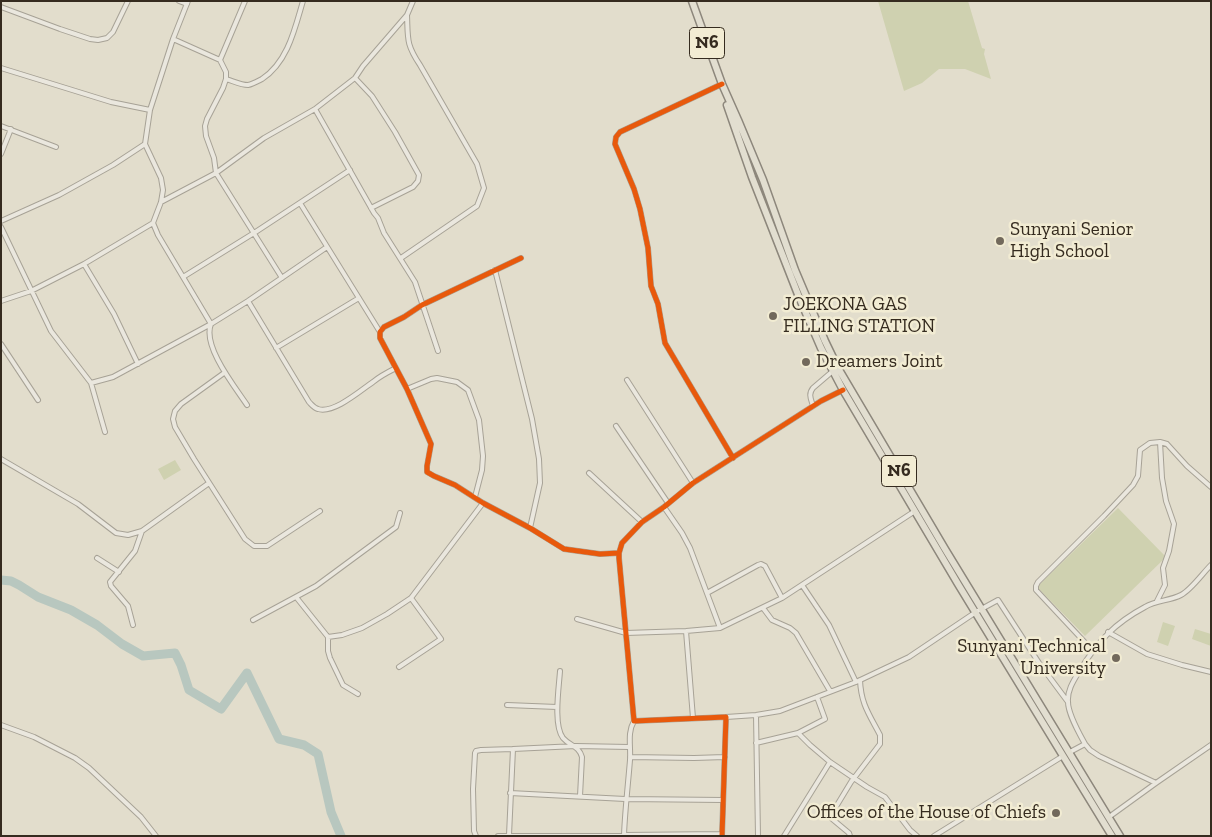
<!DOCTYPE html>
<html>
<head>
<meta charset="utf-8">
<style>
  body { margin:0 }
  #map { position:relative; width:1212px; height:837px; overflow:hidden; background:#e2ddcc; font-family:"Zilla Slab",serif }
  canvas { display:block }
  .frame { position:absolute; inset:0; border:2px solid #352b1f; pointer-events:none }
</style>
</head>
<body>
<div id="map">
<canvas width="1212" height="837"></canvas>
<div class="frame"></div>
</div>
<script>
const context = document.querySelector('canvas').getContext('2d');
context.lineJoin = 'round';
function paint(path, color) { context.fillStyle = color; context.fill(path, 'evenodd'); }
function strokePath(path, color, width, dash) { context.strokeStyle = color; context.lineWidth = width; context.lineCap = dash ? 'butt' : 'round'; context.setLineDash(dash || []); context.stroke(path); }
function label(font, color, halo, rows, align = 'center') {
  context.font = font + ' "Zilla Slab",serif'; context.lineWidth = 5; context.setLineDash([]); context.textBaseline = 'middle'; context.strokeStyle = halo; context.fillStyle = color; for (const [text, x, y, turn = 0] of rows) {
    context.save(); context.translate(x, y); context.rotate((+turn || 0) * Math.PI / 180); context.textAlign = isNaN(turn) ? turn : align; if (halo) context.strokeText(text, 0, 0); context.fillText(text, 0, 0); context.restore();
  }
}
paint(new Path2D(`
  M878,1H968L982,48L985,49L984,54L991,79L965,69H939L922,83L904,91Z
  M175,460L181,470L164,480L158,469Z
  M1118,508L1166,557L1085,636L1037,587Z
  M1163,622L1175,626L1168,646L1157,642Z
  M1195,629L1211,634V646L1192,639Z`), '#cfd1b0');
strokePath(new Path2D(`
  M1,580L11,581L19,585L38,597L71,610L97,625L122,644L143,656L175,653L181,665L189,690L221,709L247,673L279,739L304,745L318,754L331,812L341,836`), '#b8c7bf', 9);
const minor = new Path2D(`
  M179,1L187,4
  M188,1L173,39L150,110L145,144L161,178L163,190L161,202L153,223L158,235L211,324C202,346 235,387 247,405
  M1,7L60,29L90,39L98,40L107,38L113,32L128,1
  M173,39L220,60L226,72V79L223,88L207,119L205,126L206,136L214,158L216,173L282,278
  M220,60L245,1
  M1,68L111,102L150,110
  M355,78L372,96L395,132L419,175L418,181L413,187L371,208
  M226,79C233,81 241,85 248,85C253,84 258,81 262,79C288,62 295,28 303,1
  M722,84L620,132L616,137L615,144L634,189L640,209L648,248L651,286L658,304L665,343L733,458
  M315,109L374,213L378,218L384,233L415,282L438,351
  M1,126L56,147
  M1,154L11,129
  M161,202L216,173L264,138L315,109L355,78L363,66L407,15L413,1
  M300,203L380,332
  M1,221L59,195L113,165L145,144
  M1,227L51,331L91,383L105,432
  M401,258L477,206L484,188L477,164L420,65C406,44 408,39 407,15
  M521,258L422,305L404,317L384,327L380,332V338L407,389L431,444L427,466V472L434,476L455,485L483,503L530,528L564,549L600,554L619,553
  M84,264L114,314L138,364
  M495,270L532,419L539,459L540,483L530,528
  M183,277L254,233L350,170
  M1,301L31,291L84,264L153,223
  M248,301L309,402C312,405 314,408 318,409C334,414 361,390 373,382C380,376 388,372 396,368
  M1,344L38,400
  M276,348L359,298
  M224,373L181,404L175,411L173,419L175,427L194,459L245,539L254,546H267L320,511
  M627,380L693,483
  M91,383L113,377L211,324L248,301L327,247
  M407,389L431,379L437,378L457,382L468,390L479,420L483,456L482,470L475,497
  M813,406C811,399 808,394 813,388L834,370
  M616,426L668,503
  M1,459L78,504L116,533L128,535L142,531L209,483
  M589,473L642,522
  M664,507L682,533L690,548L720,628
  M97,558L119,572
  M802,585L829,625L856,682
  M707,593L758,565L761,564L765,566L782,598
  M296,597L328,637V651L330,658L343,685L358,694
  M1157,601L1165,585L1163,568L1169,551L1174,524L1166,501L1162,478L1160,442
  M763,608L772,620L790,628L796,633L830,691
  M577,619L626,633L686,631L720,628L782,598L915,511
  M253,620L316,586L396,527L400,513
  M133,625L128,606L111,586L110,582L135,551L142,531
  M686,631L693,718
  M1108,632L1147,654L1182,665L1211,672
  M328,637L342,635L362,628L387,614L411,598L483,503
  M1093,651L1036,590V586L1038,582L1104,516L1133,485L1138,476L1140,450L1150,443L1160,442L1167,444L1187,466L1211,487
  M399,667L441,639L411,598
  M560,671C559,687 553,725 563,738C570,746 579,746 582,757L580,796
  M507,705L557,707
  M756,715L758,836
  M726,717L756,715L780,711L856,682L909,657L976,612L998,600L1039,663L1068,702
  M634,721C627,733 631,746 630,760C628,785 625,810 624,835L722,834
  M1,725L34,737L75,758L89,768L141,817L156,836
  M756,743L798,733L825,719L817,697
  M1085,744L1090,750L1099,756L1156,783
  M1070,752L1085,744C1079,733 1068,714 1068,702C1067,690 1074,680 1080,670C1098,641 1115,623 1145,607C1156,600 1170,601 1181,595C1191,590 1202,574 1211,565
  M630,757L694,758L725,757
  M830,762L867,787L885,797L910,830L917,836
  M510,793L625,799L723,800
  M1109,817L1156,783L1211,745
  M509,835L513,749L576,746L629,747
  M476,836L474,831L473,789L475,753L476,751L481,750L513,749
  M498,836H624
  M722,836L726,717L634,721L619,558V553L622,543L642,522L664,507L693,483L821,401L843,390
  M784,836L830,762L810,745L798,733
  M850,836L849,833L831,818V815L851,782L880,744V735C869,714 861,704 860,680
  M934,836L1063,756`);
const primary = new Path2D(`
  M692,1L722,84L738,120L763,180L795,270L825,341L838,368L945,549L1120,836
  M727,105L752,177L799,297L821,348L843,390L958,584L1112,836`);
strokePath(minor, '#a7a296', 6);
strokePath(primary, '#8d877c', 9);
strokePath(minor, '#eae7de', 4);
strokePath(primary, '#e2ded0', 6);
strokePath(new Path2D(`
  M722,84L620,132L616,137L615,144L634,189L640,209L648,248L651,286L658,304L665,343L733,458
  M521,258L422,305L404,317L384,327L380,332V338L407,389L431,444L427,466V472L434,476L455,485L483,503L530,528L564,549L600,554L619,553
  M722,836L726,717L634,721L619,558V553L622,543L642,522L664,507L693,483L821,401L843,390`), '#e8590c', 5);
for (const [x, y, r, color] of [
  [1000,241,5,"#72695c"],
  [773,316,5,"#72695c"],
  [806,362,5,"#72695c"],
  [1116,658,5,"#72695c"],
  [1056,813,5,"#72695c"]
]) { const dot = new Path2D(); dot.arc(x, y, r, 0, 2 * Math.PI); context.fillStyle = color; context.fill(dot); strokePath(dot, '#f2ecd3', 2); }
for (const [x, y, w] of [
  [707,43,35],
  [899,471,35]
]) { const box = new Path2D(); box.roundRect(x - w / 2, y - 15.5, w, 31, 4); context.fillStyle = '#f2ecd3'; context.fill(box); strokePath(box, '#352b1f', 1); }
label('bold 18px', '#352b1f', null, [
  ["N6",707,43],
  ["N6",899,471]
]);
label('19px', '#352b1f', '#f2ecd3', [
  ["Sunyani Senior",1010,230],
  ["High School",1010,252],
  ["JOEKONA GAS",783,305],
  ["FILLING STATION",783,327],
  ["Dreamers Joint",816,362],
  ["Sunyani Technical",1106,647,"right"],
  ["University",1106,669,"right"],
  ["Offices of the House of Chiefs",1046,813,"right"]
], 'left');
</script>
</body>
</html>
